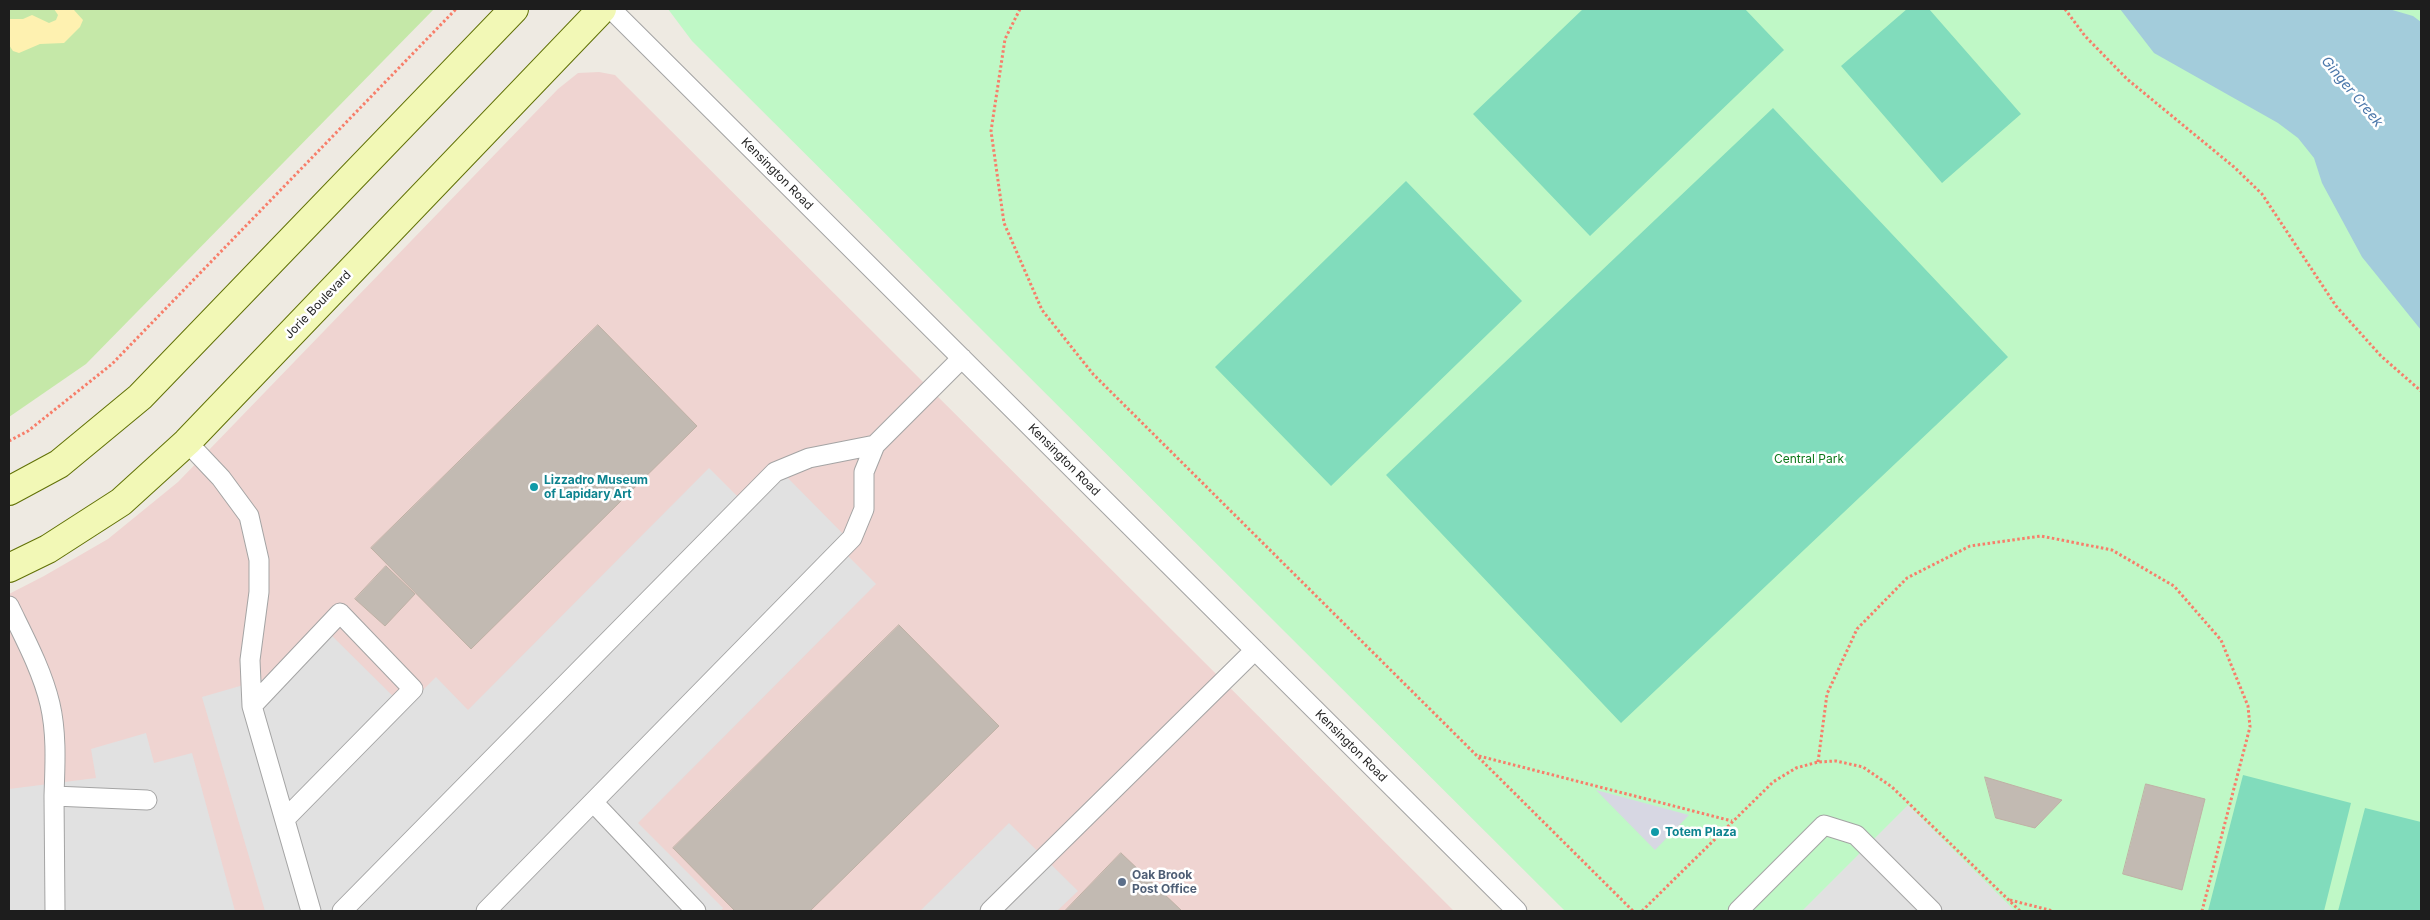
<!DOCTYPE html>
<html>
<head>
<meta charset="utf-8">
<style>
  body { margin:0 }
  #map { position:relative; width:2430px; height:920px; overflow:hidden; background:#eeeae2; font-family:Inter,sans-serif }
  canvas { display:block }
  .frame { position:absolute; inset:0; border:10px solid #1d1d1d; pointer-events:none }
</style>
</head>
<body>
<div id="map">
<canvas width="2430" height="920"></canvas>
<div class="frame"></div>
</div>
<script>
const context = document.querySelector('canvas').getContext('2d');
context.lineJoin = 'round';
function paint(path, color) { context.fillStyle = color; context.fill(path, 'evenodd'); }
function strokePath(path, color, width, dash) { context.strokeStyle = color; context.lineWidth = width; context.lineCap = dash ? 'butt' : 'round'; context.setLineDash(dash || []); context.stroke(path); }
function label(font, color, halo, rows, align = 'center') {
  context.font = font + ' Inter,sans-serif'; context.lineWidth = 5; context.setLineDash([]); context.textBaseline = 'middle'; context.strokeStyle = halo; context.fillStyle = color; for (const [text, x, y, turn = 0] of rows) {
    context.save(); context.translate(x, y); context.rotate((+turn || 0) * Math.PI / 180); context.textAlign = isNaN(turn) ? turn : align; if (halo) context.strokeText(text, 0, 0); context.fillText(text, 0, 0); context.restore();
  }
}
paint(new Path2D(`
  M599,72L615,75L627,87L1454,911H9V594L44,576L108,539L178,482L558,89L578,73Z`), '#efd4d1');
paint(new Path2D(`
  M9,9H434L86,364L9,417Z`), '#c5e8a8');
paint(new Path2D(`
  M54,9H75L74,10L83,20L80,27L64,43L40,44L19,53L13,51L9,45V19H23L32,15L49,23L56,20L58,15Z`), '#fef1b0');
paint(new Path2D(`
  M668,9H2421V911H1565L692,41Z`), '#bff8c6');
paint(new Path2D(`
  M1583,9H1745L1784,50L1590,236L1473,114Z
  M1907,9H1929L2021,114L1942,183L1841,66Z
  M1773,108L2008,357L1621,723L1386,475Z
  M1406,181L1522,301L1331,486L1215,367Z
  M2243,775L2351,803L2324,911H2208Z
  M2365,808L2421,822V911H2338Z`), '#81dcbc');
paint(new Path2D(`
  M709,468L749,508L784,474L852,543L844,552L876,584L638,823L723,908L721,911H265L202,697L271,677L322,626L405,708L436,677L468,710Z
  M146,733L154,763L192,753L235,911H9V789L96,778L91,749Z
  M1908,805L2015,911H1802Z
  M1009,823L1078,891L1057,911H920Z`), '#e1e1e1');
paint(new Path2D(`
  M1596,790L1689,815L1655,850Z`), '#d7d7e3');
paint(new Path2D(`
  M2120,9H2389L2413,16L2421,22V330L2362,257L2322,183L2314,158L2298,138L2278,123L2154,53Z`), '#a3ccdb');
const building = new Path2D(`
  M598,325L697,426L471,649L371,548Z
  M386,566L415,594L385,626L355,599Z
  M899,625L999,726L810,911H735L673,848Z
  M1985,777L2062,800L2035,828L1996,818Z
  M2146,784L2205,799L2182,890L2123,874Z
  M1121,853L1182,911H1065Z`);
paint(building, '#c2bab2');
strokePath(building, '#bfb1a5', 1);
const service = new Path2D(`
  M611,9L1517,911
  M187,442L221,478L249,516L259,560V592L250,660L252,706L311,911
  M9,606C24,637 42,670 50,704C57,734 55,766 54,796L147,800
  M252,706L340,613L413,689L285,819
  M54,796L55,911
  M593,802L696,911
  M342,911L775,472L809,458L875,445
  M486,911L852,538L864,509V472L875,445L962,358
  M990,911L1255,650
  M1738,911L1824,825L1856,835L1932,911`);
const secondary = new Path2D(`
  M9,491L59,464L140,397L514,9
  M9,568L48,549L121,502L187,442L602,9`);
strokePath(service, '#a4a4a4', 21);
strokePath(secondary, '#617106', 30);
strokePath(new Path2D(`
  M1020,9L1005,39L991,131L1004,223L1042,310L1093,374L1633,911
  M2065,9L2085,36L2127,79L2234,167L2262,194L2336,306L2381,356L2421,391
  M9,441L28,431L112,364L456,9
  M1479,756L1732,821
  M1818,762L1827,694L1857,629L1907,578L1970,546L2041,536L2112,550L2174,586L2221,640L2248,706L2250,727L2202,911
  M2010,900L2053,911
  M1642,911L1773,782L1796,768L1818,762L1836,761L1863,767L1892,787L2020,911`), '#f77e6a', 3, [2.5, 2.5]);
strokePath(service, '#fff', 19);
strokePath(secondary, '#f2f8b6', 28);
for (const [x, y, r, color] of [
  [534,487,5,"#0f9aa8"],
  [1655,832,5,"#0f9aa8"],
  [1122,882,5,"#5c6f8a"]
]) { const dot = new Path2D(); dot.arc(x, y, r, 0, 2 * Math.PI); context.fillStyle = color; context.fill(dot); strokePath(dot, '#fff', 2); }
label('12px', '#1d1d1d', '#fff', [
  ["Kensington Road",777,174,45],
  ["Jorie Boulevard",318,305,-46],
  ["Kensington Road",1064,460,45],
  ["Kensington Road",1351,746,45]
]);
label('12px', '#0d781a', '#fff', [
  ["Central Park",1809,459]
]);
label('bold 12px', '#0d838f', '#fff', [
  ["Lizzadro Museum",544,480],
  ["of Lapidary Art",544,494],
  ["Totem Plaza",1665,832]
], 'left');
label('bold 12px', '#4e5e75', '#fff', [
  ["Oak Brook",1132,875],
  ["Post Office",1132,889]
], 'left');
label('italic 14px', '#4b77aa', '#fff', [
  ["Ginger Creek",2352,92,50]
]);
</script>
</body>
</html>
